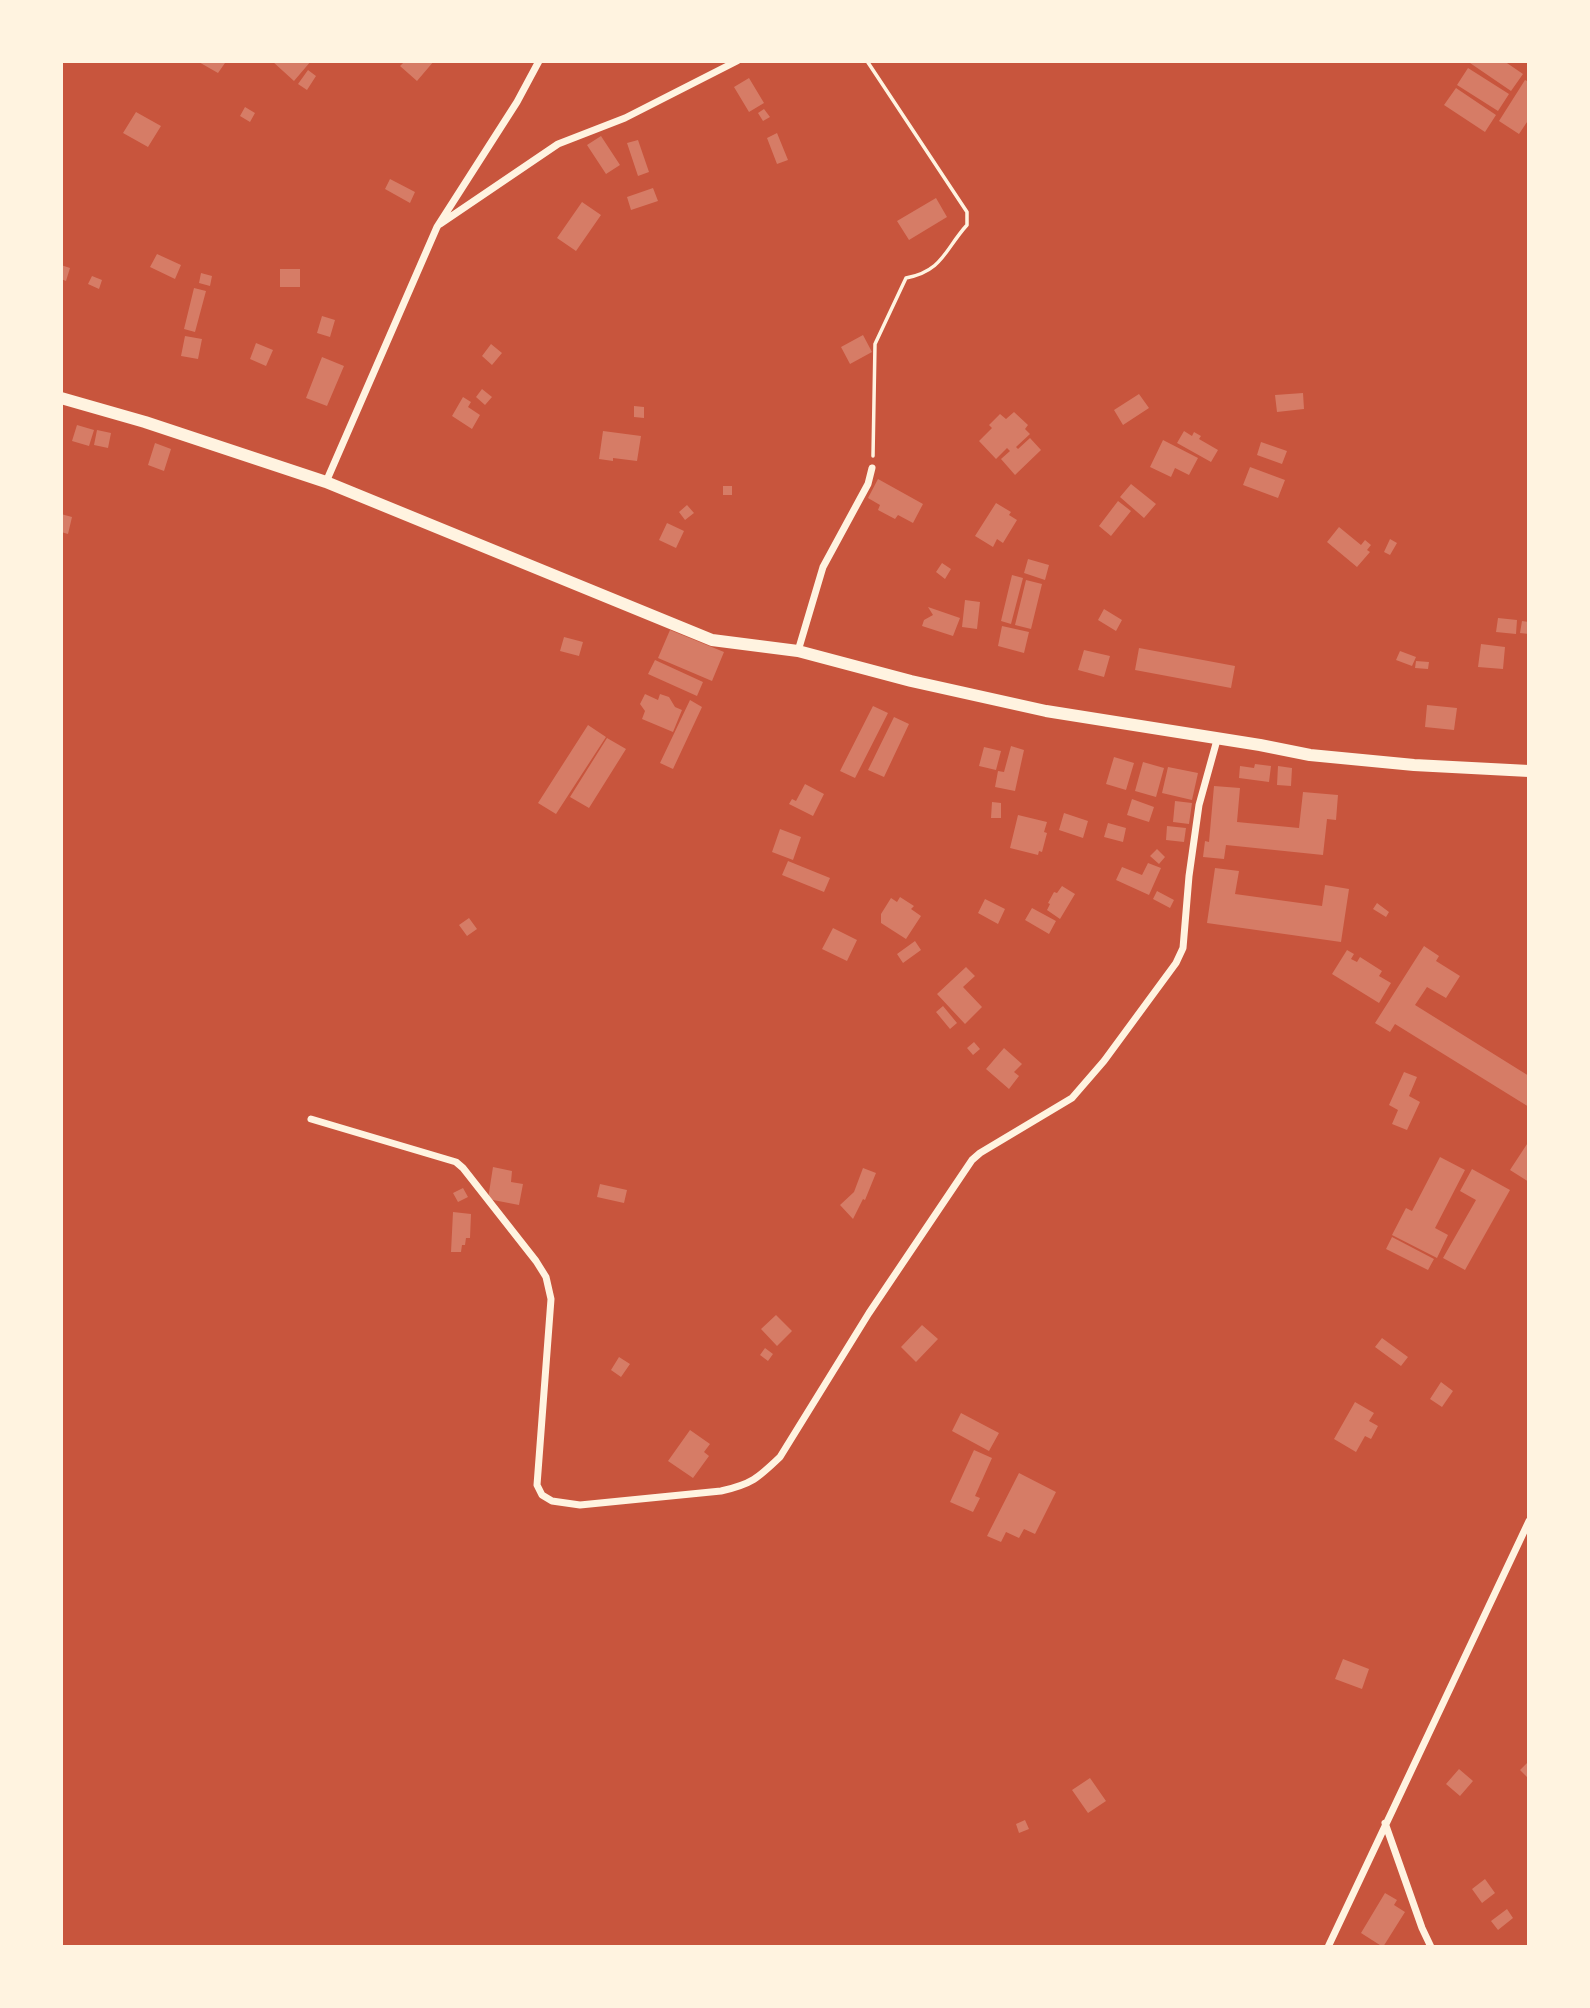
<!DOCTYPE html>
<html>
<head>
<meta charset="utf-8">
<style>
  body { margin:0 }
  #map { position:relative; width:1590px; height:2008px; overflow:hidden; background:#c8553d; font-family:Jost,sans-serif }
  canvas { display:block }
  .frame { position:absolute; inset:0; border:63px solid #fff3e0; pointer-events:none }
</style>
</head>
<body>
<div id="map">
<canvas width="1590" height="2008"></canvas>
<div class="frame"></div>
</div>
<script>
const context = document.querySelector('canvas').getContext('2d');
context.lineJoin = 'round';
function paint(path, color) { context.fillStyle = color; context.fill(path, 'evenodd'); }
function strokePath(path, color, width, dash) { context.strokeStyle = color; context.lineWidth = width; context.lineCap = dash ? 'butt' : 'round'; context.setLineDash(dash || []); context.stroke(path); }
paint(new Path2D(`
  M197,61H222L225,63L218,73Z
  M272,61H311L294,81Z
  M405,61H434L417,81L400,66Z
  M1472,61H1504L1523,74L1511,91L1470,63Z
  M1468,68L1509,94L1498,111L1457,85Z
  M308,70L316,76L307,90L298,84Z
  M749,78L764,103L749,112L734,87Z
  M1525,80L1529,82V119L1519,134L1499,121Z
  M1456,88L1496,115L1485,132L1444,105Z
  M245,107L255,113L250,122L240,116Z
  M764,109L770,117L763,121L758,113Z
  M136,112L161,126L148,147L123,133Z
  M777,133L788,160L777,164L767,138Z
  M601,136L620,165L606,174L587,145Z
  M638,140L649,172L638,176L627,143Z
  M390,179L415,192L410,203L385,189Z
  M653,188L658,201L631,210L627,197Z
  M936,198L947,217L909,240L897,221Z
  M582,202L601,215L576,251L557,238Z
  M157,254L181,265L175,279L150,267Z
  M61,265L70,268L66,281L61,279Z
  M280,269H300V287H280Z
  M201,273L212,276L210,286L199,283Z
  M92,276L102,280L99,289L88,284Z
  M194,288L206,291L195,332L184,329Z
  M322,316L335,320L330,337L317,333Z
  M863,335L872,352L850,364L841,347Z
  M185,336L202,339L198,359L181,356Z
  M256,343L273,350L266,366L250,359Z
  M491,344L502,353L492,365L482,356Z
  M322,357L344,366L327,406L306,398Z
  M482,389L492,397L485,405L476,397Z
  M1303,393L1304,409L1277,412L1275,395Z
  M1139,394L1149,408L1123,425L1114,410Z
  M463,397L471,402L468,407L480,415L472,429L452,416Z
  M634,406L644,407V418L634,417Z
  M1014,412L1028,425L1025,429L1030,434L1016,447L1018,449L1030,438L1041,450L1015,475L1001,459L1010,451L1007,448L996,459L979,441L992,428L989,425L1000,414L1006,419Z
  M77,425L94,430L89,446L72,441Z
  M97,430L111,433L108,448L94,445Z
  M603,431L641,436L637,461L613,458V461L599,459Z
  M1184,431L1192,436L1194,432L1201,436L1199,439L1218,450L1211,462L1177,443Z
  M1163,440L1198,458L1189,475L1175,468L1171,477L1150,467Z
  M1261,442L1287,451L1282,464L1257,455Z
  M155,443L171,449L164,471L148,465Z
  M1250,467L1285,480L1278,498L1243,485Z
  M878,479L923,504L913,523L898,515L895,519L878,510L880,505L868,498Z
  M1131,484L1156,504L1144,518L1120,497Z
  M723,486H732V495H723Z
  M1118,501L1131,511L1111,536L1099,526Z
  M996,503L1011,512L1009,515L1017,520L1003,543L997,539L993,547L975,536Z
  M687,505L694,513L685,520L679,512Z
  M61,514L72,517L68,534L61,532Z
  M667,523L684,531L676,548L659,540Z
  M1339,527L1361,545L1365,540L1371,545L1367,550L1370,552L1357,567L1327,542Z
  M1390,539L1397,543L1390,555L1384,552Z
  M1028,559L1049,565L1045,580L1024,573Z
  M942,563L951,569L945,579L936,572Z
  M1012,575L1023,578L1011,624L1001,621Z
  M1026,580L1042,584L1031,629L1015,625Z
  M965,600L980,602L977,629L962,627Z
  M928,607L960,618L953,636L922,626L924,620L933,615Z
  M1104,609L1122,620L1116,631L1098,620Z
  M1498,618L1517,620L1516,634L1496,632Z
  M1522,621L1529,622V634L1520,633Z
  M1002,626L1029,632L1024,653L998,646Z
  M670,630L724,652L712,681L658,658Z
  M564,637L583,642L579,656L560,651Z
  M1481,644L1505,647L1503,669L1478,667Z
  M1139,648L1235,666L1231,688L1135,670Z
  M1084,650L1110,656L1104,677L1078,670Z
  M1400,651L1416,657L1412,666L1396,660Z
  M655,660L703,682L697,696L648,674Z
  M1416,661L1429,662L1428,669L1415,668Z
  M645,694L658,700L660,694L669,697L675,707L682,710L673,732L642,719L645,711L640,704Z
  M690,700L702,707L673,769L660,763Z
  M1427,705L1457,708L1454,730L1425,727Z
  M873,706L888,713L855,778L840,771Z
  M894,717L909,724L884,777L868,770Z
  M588,725L606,737L556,814L538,803Z
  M607,738L626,749L589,808L570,797Z
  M1011,746L1024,750L1015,791L995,787L998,771L1004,772Z
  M984,747L1001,751L996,770L979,766Z
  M1114,757L1134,763L1126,790L1106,784Z
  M1143,762L1164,768L1156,797L1135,791Z
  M1255,764L1271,766L1269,782L1239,778L1240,766L1254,768Z
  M1278,766L1292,768L1291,786L1277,785Z
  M1168,767L1198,773L1192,800L1162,793Z
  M805,784L824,794L813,816L789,804L792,799L796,801Z
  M1214,786L1240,788L1237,822L1299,828L1303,792L1338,795L1336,820L1327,819L1323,855L1226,845L1224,859L1203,857L1205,841L1209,842Z
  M1132,799L1154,807L1149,822L1127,815Z
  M1175,801L1192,803L1189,824L1173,822Z
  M992,802L1001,803V818H991Z
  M1064,813L1088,821L1083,838L1059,830Z
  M1018,815L1047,822L1044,832L1047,833L1042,852L1039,851L1038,855L1010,848Z
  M1108,823L1126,828L1123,842L1104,837Z
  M1167,826L1186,828L1184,842L1166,840Z
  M780,829L801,837L793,860L772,852Z
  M1157,849L1165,857L1159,864L1150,856Z
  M788,861L830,878L824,892L782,875Z
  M1148,863L1161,868L1149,895L1116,880L1122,867L1142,875Z
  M1215,868L1239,871L1235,894L1322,906L1325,885L1349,889L1341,942L1207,923Z
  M1062,886L1075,894L1060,919L1047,910L1050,904L1048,903L1054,892L1057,893Z
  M1157,891L1174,900L1170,908L1153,899Z
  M900,897L914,906L911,909L921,916L906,939L881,923V914L891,898L897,902Z
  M985,899L1005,909L998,924L978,913Z
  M1377,903L1389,912L1386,917L1373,909Z
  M1032,908L1056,921L1049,934L1025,920Z
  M469,918L477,929L467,936L459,925Z
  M833,928L857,940L847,961L822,949Z
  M915,941L921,950L903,963L897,954Z
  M1424,946L1439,956L1436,961L1460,976L1446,998L1427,987L1415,1005L1529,1076V1107L1395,1024L1390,1032L1375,1023Z
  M1347,950L1354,954L1351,959L1357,962L1360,957L1382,971L1379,976L1391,983L1379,1003L1332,974Z
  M966,967L975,976L963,987L982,1007L965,1024L937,994Z
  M943,1006L957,1023L950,1029L936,1012Z
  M974,1042L980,1049L973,1055L967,1048Z
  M1004,1048L1022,1064L1014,1072L1019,1076L1009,1089L986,1069Z
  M1404,1072L1417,1077L1409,1096L1420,1102L1407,1130L1392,1124L1398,1110L1389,1105Z
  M1529,1141V1182L1510,1170Z
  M1440,1157L1465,1170L1435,1228L1448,1235L1437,1258L1392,1235L1406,1208L1412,1211Z
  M493,1167L512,1171L511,1182L523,1184L519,1205L488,1199Z
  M863,1168L876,1173L865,1200L863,1199L853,1219L840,1205L854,1192Z
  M1472,1169L1510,1190L1465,1270L1443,1258L1476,1200L1460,1191Z
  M600,1184L627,1190L624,1203L597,1197Z
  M463,1188L468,1197L458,1202L453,1193Z
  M453,1212L471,1214L470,1238H466L465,1245H462L461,1252H451Z
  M1392,1237L1434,1259L1428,1270L1386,1249Z
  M776,1315L792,1331L777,1346L761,1329Z
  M922,1325L938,1339L916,1362L901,1347Z
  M1382,1338L1408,1357L1401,1366L1375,1347Z
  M765,1348L773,1354L768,1361L760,1355Z
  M619,1357L630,1364L621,1377L611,1370Z
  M1441,1382L1453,1391L1442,1407L1430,1399Z
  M1355,1402L1374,1413L1369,1421L1378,1426L1371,1439L1365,1436L1356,1452L1334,1439Z
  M961,1413L999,1433L989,1451L952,1431Z
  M690,1430L710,1444L704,1452L709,1456L693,1478L668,1461Z
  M974,1450L992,1458L975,1496L980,1498L973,1512L950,1502Z
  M1019,1473L1056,1492L1035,1534L1024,1529L1019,1538L1006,1532L1001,1542L987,1536Z
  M1343,1659L1369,1669L1362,1689L1335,1679Z
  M1529,1761V1779L1520,1770Z
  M1459,1769L1473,1781L1460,1796L1446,1784Z
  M1090,1778L1106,1801L1088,1813L1072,1790Z
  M1025,1820L1029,1829L1019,1833L1016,1824Z
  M1485,1879L1495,1893L1482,1903L1472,1889Z
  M1385,1893L1397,1900L1394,1905L1405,1912L1383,1947L1361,1933Z
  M1507,1909L1513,1918L1498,1930L1491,1921Z`), '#d67c66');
strokePath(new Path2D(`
  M867,61L967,212V225C945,249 943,271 906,278L875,344L873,456`), '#fff3e0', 3.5);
strokePath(new Path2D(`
  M440,224L558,144L625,118L737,61
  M326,482L437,227L517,102L539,61
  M798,651L823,567L868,484L872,468
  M311,1119L456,1162L463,1168L536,1261L546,1277L551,1299L537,1485L542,1495L552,1501L580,1505L721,1491C752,1484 758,1478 780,1457L869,1313L972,1160L980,1153L1072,1098L1104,1061L1176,963L1183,948L1189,876L1199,805L1217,740
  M1385,1823L1422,1928L1431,1947
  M1328,1947L1529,1521`), '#fff3e0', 7);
strokePath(new Path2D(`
  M61,398L145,422L326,482L712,640L798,651L911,681L1046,711L1260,745L1310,755L1414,765L1529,771`), '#fff3e0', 12);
</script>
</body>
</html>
